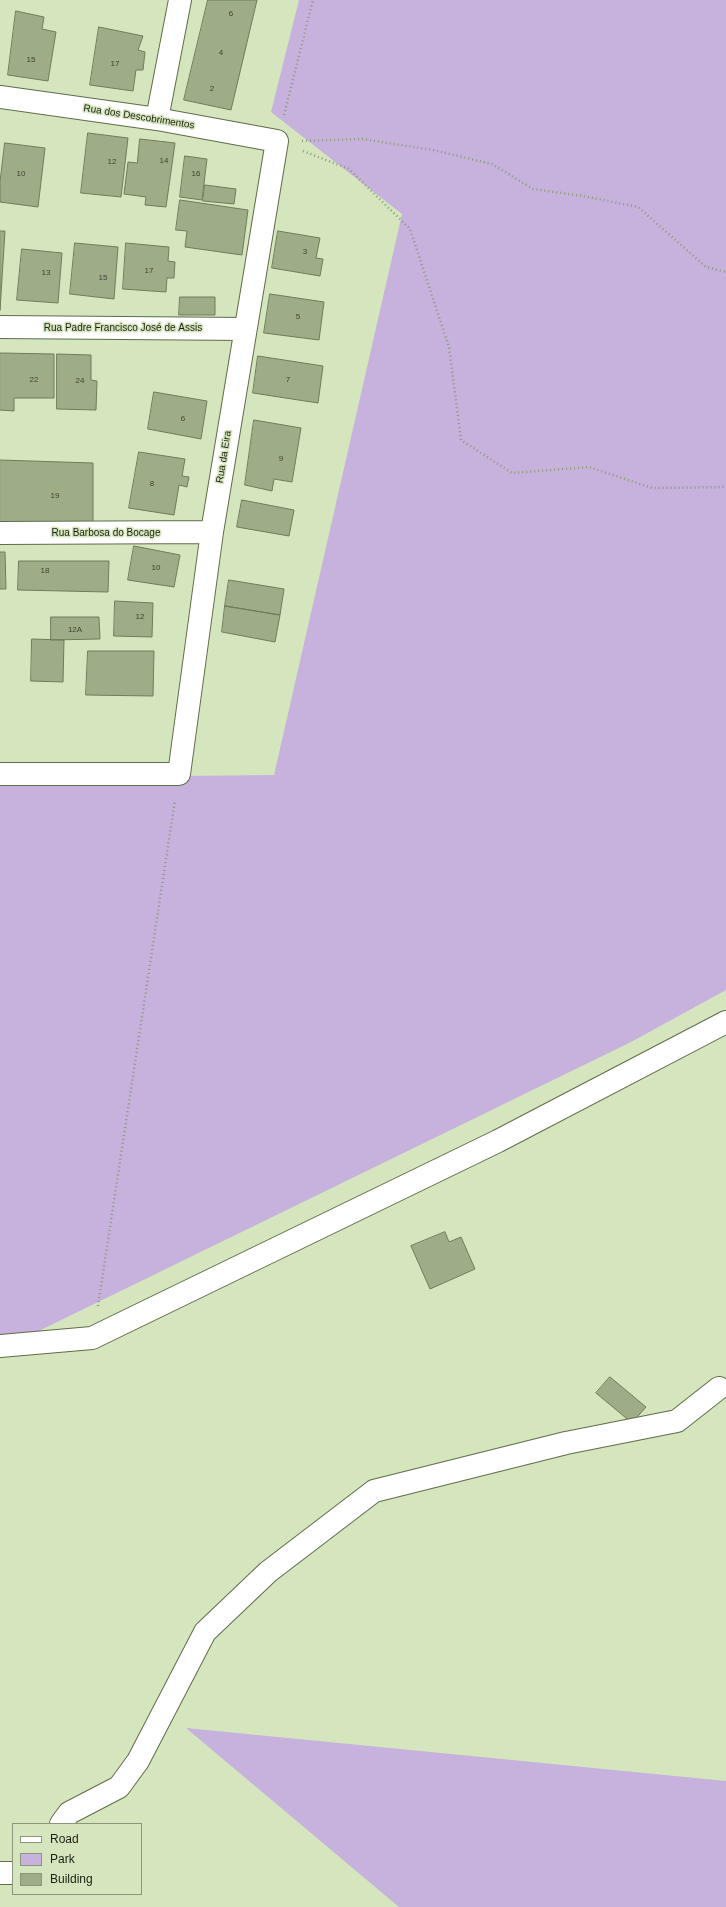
<!DOCTYPE html>
<html>
<head>
<meta charset="utf-8">
<style>
  body { margin:0 }
  #map { position:relative; width:726px; height:1907px; overflow:hidden; background:#d5e5be; font-family:Helvetica,sans-serif }
  canvas { display:block }
  .legend { position:absolute; left:12px; top:1823px; width:130px; height:72px; box-sizing:border-box; background:#d5e5be; border:1px solid #8b9779; margin:0; padding:5px 7px; list-style:none; font-size:12px; color:#1b2112 }
  .legend li { display:flex; align-items:center; gap:8px; height:20px }
  .legend b { width:20px; border:1px solid #8b9779 }
</style>
</head>
<body>
<div id="map">
<canvas width="726" height="1907"></canvas>
<ul class="legend">
<li><b style="height:5px;background:#fff"></b>Road</li>
<li><b style="height:11px;background:#c6b2dc"></b>Park</li>
<li><b style="height:11px;background:#9ead88"></b>Building</li>
</ul>
</div>
<script>
const context = document.querySelector('canvas').getContext('2d');
context.lineJoin = 'round';
function paint(path, color) { context.fillStyle = color; context.fill(path, 'evenodd'); }
function strokePath(path, color, width, dash) { context.strokeStyle = color; context.lineWidth = width; context.lineCap = dash ? 'butt' : 'round'; context.setLineDash(dash || []); context.stroke(path); }
function label(font, color, halo, rows, align = 'center') {
  context.font = font + ' Helvetica,sans-serif'; context.lineWidth = 3; context.setLineDash([]); context.textBaseline = 'middle'; context.strokeStyle = halo; context.fillStyle = color; for (const [text, x, y, turn = 0] of rows) {
    context.save(); context.translate(x, y); context.rotate((+turn || 0) * Math.PI / 180); context.textAlign = isNaN(turn) ? turn : align; if (halo) context.strokeText(text, 0, 0); context.fillText(text, 0, 0); context.restore();
  }
}
paint(new Path2D(`
  M299,0H726V990L631,1042L12,1344L0,1347V778L274,775L402,214L271,112Z
  M186,1728L726,1781V1907H399Z`), '#c6b2dc');
const building = new Path2D(`
  M208,0H257L231,110L184,100Z
  M16,11L44,17L42,29L56,32L48,81L8,75Z
  M99,27L143,36L138,50L145,52L143,70H136L133,91L90,85Z
  M88,133L128,138L121,197L81,193Z
  M140,139L175,143L166,207L145,205L146,197L124,194L128,162L137,163Z
  M5,143L45,148L38,207L0,202V182Z
  M185,156L207,159L202,200L180,197Z
  M205,185L236,189L234,204L203,201Z
  M180,200L248,210L242,255L185,247L187,231L176,230Z
  M0,231H5L0,310Z
  M278,231L320,238L316,258L323,259L320,276L272,268Z
  M75,243L118,247L114,299L70,294Z
  M126,243L169,247L168,261L175,262L174,278H167L166,292L123,289Z
  M22,249L62,253L58,303L17,300Z
  M270,294L324,302L319,340L264,333Z
  M180,297H215V315H179Z
  M0,353L54,354V398H14V411L0,410Z
  M57,354L91,355V380L97,381L96,410L57,409Z
  M258,356L323,366L318,403L253,393Z
  M154,392L207,401L201,439L148,429Z
  M254,420L301,428L292,482L274,479L272,491L245,485Z
  M139,452L185,459L182,476L189,477L187,487L179,485L174,515L129,508Z
  M0,460L93,463V524L0,522Z
  M242,500L294,510L289,536L237,527Z
  M134,546L180,555L174,587L128,580Z
  M0,552H5L6,589H0Z
  M19,561H109L108,592L18,590Z
  M229,580L284,589L280,615L225,606Z
  M115,601L153,603L152,637L114,636Z
  M225,606L280,615L275,642L222,632Z
  M51,617H99L100,639L51,640Z
  M32,639L64,640L63,682L31,681Z
  M88,651H154L153,696L86,695Z
  M445,1232L449,1242L461,1237L475,1269L430,1289L411,1246Z
  M610,1377L646,1407L632,1423L596,1393Z`);
paint(building, '#9ead88');
strokePath(building, '#6e7d59', 1);
const street = new Path2D(`
  M0,97L157,119L277,141L212,532L179,774H0
  M157,119L180,0
  M0,327L245,329
  M0,533L212,532
  M0,1346L92,1338L498,1141L726,1022
  M61,1824L69,1813L119,1787L138,1761L205,1632L268,1572L374,1491L566,1443L677,1421L719,1388
  M0,1873H13`);
strokePath(street, '#5f6d4a', 24);
strokePath(new Path2D(`
  M284,115L313,0
  M302,141L362,139L433,150L492,164L533,189L583,196L638,207L706,267L726,272
  M303,151L349,169L410,229L449,347L461,440L512,473L589,467L652,488L726,487
  M98,1306L175,800`), '#8d997b', 2.5, [1, 3]);
strokePath(street, '#fff', 22);
label('8px', '#3c4430', null, [
  ["6",231,14],
  ["4",221,53],
  ["15",31,60],
  ["17",115,64],
  ["2",212,89],
  ["14",164,161],
  ["12",112,162],
  ["10",21,174],
  ["16",196,174],
  ["3",305,252],
  ["17",149,271],
  ["13",46,273],
  ["15",103,278],
  ["5",298,317],
  ["22",34,380],
  ["7",288,380],
  ["24",80,381],
  ["6",183,419],
  ["9",281,459],
  ["8",152,484],
  ["19",55,496],
  ["10",156,568],
  ["18",45,571],
  ["12",140,617],
  ["12A",75,630]
]);
label('10px', '#1b2112', '#d5e5be', [
  ["Rua dos Descobrimentos",139,117,9],
  ["Rua Padre Francisco José de Assis",123,328],
  ["Rua da Eira",224,457,-81],
  ["Rua Barbosa do Bocage",106,533]
]);
</script>
</body>
</html>
